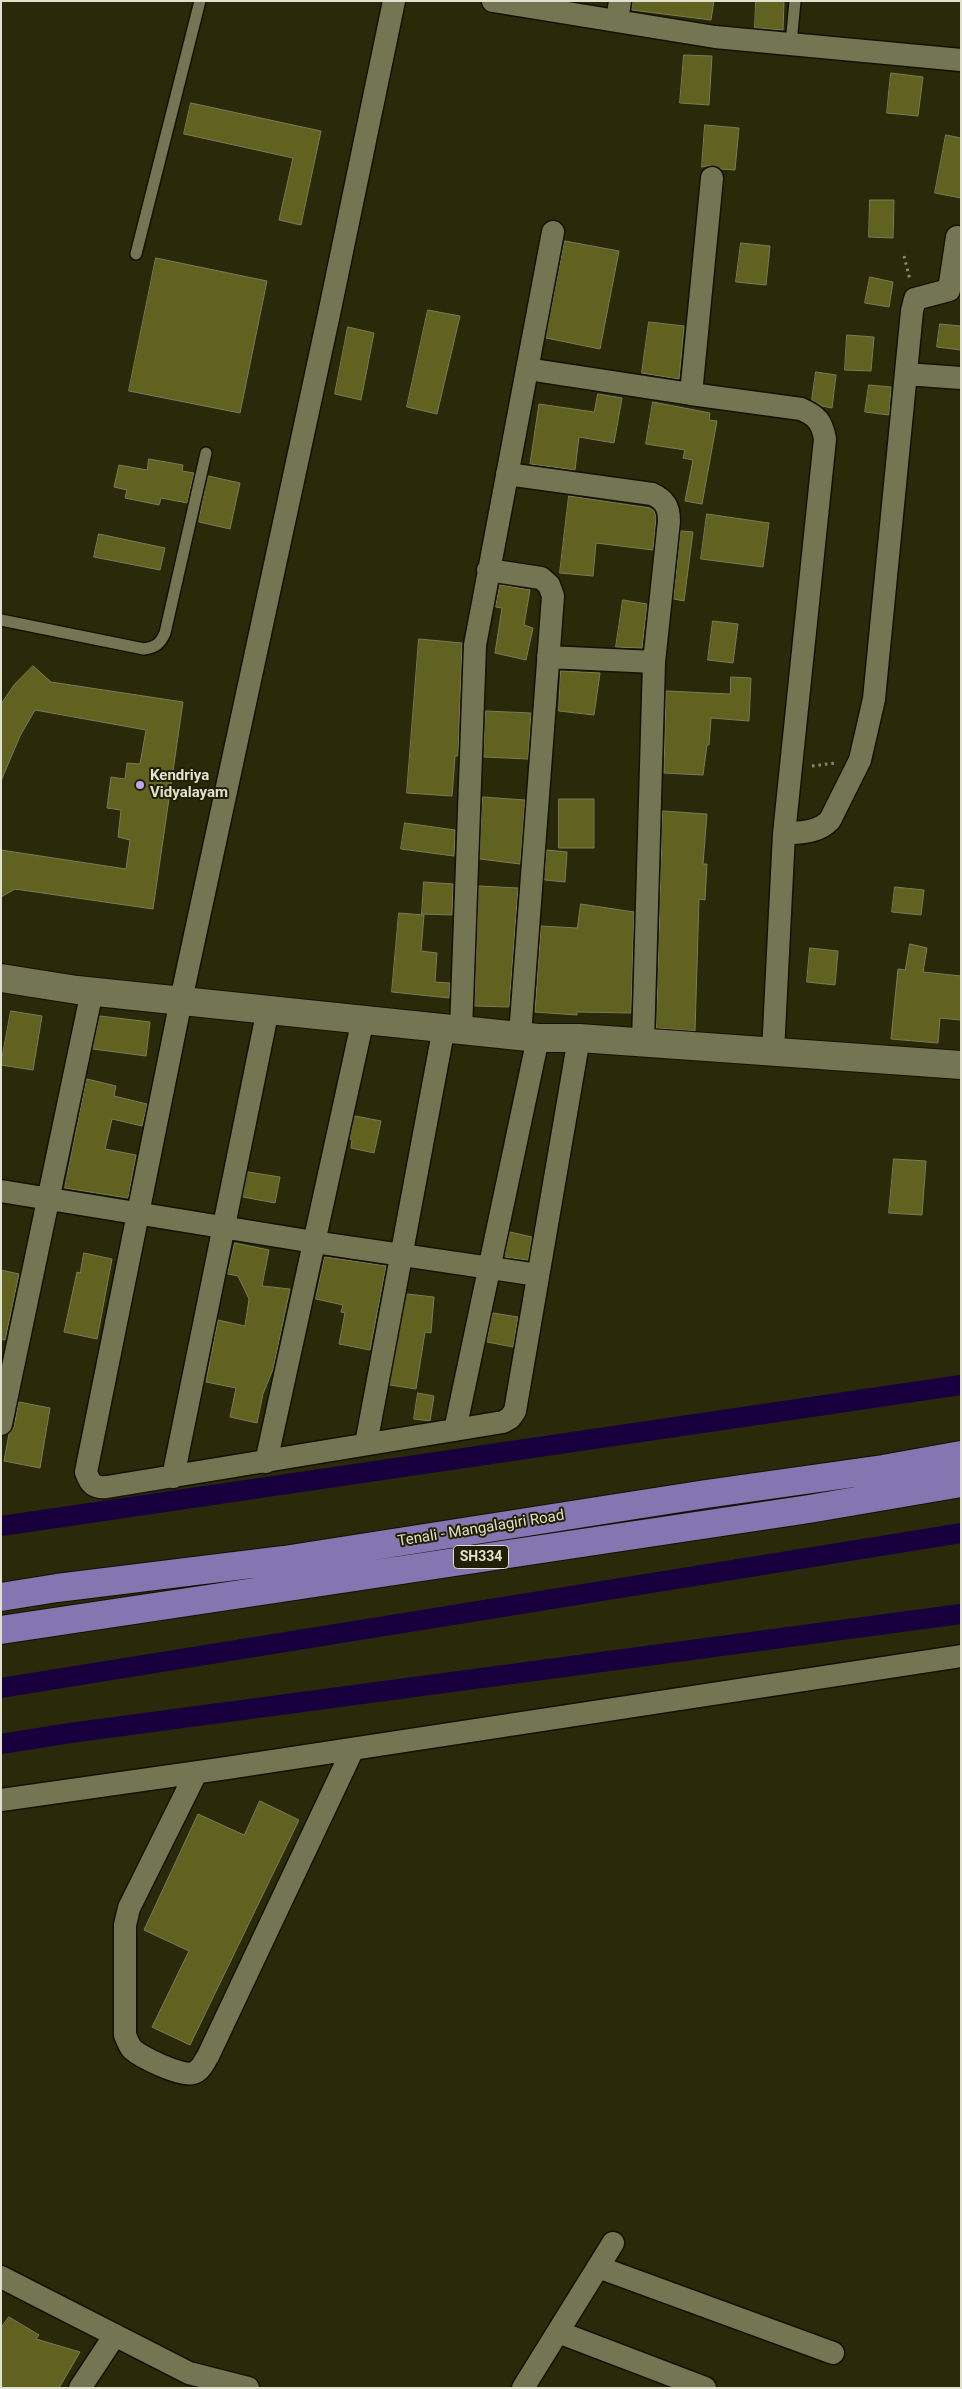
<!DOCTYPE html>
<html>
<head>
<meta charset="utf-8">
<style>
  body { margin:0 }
  #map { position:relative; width:962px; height:2389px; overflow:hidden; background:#2a2a0a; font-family:Roboto,sans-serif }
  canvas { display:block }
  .frame { position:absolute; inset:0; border:2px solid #e0e1cf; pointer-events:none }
</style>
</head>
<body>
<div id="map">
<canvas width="962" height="2389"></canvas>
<div class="frame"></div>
</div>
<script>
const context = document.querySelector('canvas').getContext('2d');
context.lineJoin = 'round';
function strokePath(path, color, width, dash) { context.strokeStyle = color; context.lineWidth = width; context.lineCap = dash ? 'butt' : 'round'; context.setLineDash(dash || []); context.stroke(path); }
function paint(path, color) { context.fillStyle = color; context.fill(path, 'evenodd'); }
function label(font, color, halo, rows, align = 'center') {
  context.font = font + ' Roboto,sans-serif'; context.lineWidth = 4; context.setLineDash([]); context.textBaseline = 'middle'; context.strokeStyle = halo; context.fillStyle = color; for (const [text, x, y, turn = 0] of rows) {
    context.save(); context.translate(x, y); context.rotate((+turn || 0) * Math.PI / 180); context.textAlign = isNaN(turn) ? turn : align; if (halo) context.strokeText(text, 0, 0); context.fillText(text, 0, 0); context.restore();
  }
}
strokePath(new Path2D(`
  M1,1526L961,1385
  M1,1688L961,1533
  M1,1744L70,1733L961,1614`), '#17003d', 20);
const building = new Path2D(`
  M633,1H714L711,20L632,10Z
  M756,1H784L783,30L755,28Z
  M684,55L712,56L709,105L680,103Z
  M891,73L923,77L918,116L887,113Z
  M191,103L321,131L301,225L279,220L293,158L184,134Z
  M705,125L739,128L735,170L721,169L713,165L702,167Z
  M946,135L961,138V198L935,193Z
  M870,200H894L893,238L869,237Z
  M565,241L619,251L600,349L546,338Z
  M741,243L770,246L766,285L736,282Z
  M156,258L267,281L240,413L129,391Z
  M870,277L893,282L889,307L865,303Z
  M428,310L460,316L437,414L407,407Z
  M649,322L684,326L679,379L642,373Z
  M940,324L961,326V350L937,347Z
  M348,327L374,333L361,400L335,394Z
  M847,335L874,337L871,371L845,370Z
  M816,372L836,375L832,408L822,406L812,400Z
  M869,385L891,387L889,415L865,412Z
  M598,394L622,398L614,443L579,437L575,470L530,464L539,404L594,412Z
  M653,402L710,413L709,420L717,421L702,504L685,501L693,460L683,458L685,450L646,444Z
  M149,459L183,465L182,471L194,473L187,503L161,498L159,505L125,498L127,490L114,487L119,465L147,470Z
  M208,476L240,483L230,529L199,522Z
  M569,496L650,508L654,511L656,517L653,550L596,543L593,576L560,573Z
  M707,514L769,523L763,567L701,559Z
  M681,531L693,532L684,601L674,599Z
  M99,534L165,548L160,570L94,557Z
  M500,585L530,590L524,625L533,628L526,660L495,653L502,608L496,607Z
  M623,600L647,604L642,648L616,647Z
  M713,621L738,624L733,663L708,660Z
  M419,639L462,643L458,756H455L452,796L407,793Z
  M33,666L51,682L183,702L153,909L15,889L1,897V850L126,869L130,840L118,837L121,810L107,808L111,777L125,779L127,763L140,764L146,730L35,710L20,736L1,781V704L14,685Z
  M561,671L600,673L594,715L559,711Z
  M731,677L751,678L749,721L711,718L709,745H707L703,775L664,773L666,691L730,694Z
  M486,711L531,713L528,759L484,757Z
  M483,797L525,800L520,864L480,859Z
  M559,799H594V848H559Z
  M663,811L707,814L703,864H707L705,900L699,899L695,1031L657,1028Z
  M405,823L455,830L454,856L401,849Z
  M547,850L567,852L565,882L545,880Z
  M424,882L453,884L452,915L422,914Z
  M479,886L518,888L509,1007L475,1006Z
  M895,887L924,890L921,915L892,912Z
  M581,904L634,912L631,1013L577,1012V1015L535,1012L541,926L577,928Z
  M399,913L424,915L421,951L437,953L435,982L450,983L449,998L392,992Z
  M910,944L927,948L923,972L961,976V1020L940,1018L938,1043L891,1039L898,969L905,970Z
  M810,948L838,951L835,985L807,982Z
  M11,1011L42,1016L33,1070L1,1065Z
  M100,1016L150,1022L146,1056L93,1049Z
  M87,1079L116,1086L114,1096L147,1104L142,1126L112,1119L105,1149L136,1155L128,1198L65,1188Z
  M355,1116L381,1121L374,1153L351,1148L352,1140L350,1139Z
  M894,1159L926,1161L922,1215L889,1213Z
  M248,1172L280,1177L275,1203L243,1197Z
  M510,1232L532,1237L528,1260L505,1257Z
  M235,1243L269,1250L262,1286L290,1289L273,1369L263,1394L257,1423L230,1417L236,1388L206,1382L218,1320L245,1326L249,1299L238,1276L228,1274Z
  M84,1253L112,1259L97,1339L64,1332L77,1272L80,1273Z
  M325,1257L386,1266L370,1350L339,1344L345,1313L341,1312L343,1305L316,1299Z
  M1,1270L19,1274L5,1340L1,1339Z
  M407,1294L434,1297L431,1333L425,1332L416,1389L390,1385Z
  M493,1313L518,1317L513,1347L487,1342Z
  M418,1393L434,1396L430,1421L414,1419Z
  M19,1402L50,1408L40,1468L4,1461L9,1434L14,1427Z
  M260,1801L299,1820L190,2045L152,2027L189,1951L144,1930L198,1814L244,1835Z
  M9,2317L39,2335L36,2339L80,2352L59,2388H1V2328Z`);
paint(building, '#616120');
strokePath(building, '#7a7b59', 1);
const lane = new Path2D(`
  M791,44L795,1
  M136,254L200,1
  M1,620L144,649C156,647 160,644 165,633L206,453`);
const street = new Path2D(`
  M394,1L329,314L181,1000L86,1472C90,1484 94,1488 107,1487L503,1422L510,1418L515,1411L579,1038
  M493,1L715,37L961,60
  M617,21L620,1
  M527,369L691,394L712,178
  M906,374L961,378
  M691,394L801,409C817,416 822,422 825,439L784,834L773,1052
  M507,474L652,494C665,500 669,507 669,521L654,662L643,1043
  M488,570L541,578L549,585L553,596L520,1035
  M548,657L654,662
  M784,834C801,832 818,833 830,820L860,760L874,699L912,311L915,299L949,290L957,237L961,239
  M461,1030L475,645L553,232
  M1,1191L314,1242L538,1275
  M1,1424L92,991
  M455,1430L538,1038
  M366,1444L444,1027
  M266,1462L363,1019
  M173,1477L268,1009
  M196,1773L129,1908L125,1925V2035C127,2040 129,2045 132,2049C141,2057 181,2077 193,2073C201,2071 204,2062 208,2056L353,1749
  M1,1800L227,1768L961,1656
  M598,2267L833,2353
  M1,2277L189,2373L248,2388
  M558,2332L705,2388
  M80,2388L115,2335
  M523,2388L613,2243`);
const secondary = new Path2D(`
  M1,978L77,990L538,1038H579L961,1065`);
const primary = new Path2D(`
  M1,1597L57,1588L284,1560L706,1494L883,1469L961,1455
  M1,1630L809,1509L961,1483`);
strokePath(lane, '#131200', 14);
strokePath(street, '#131200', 25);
strokePath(secondary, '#131200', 30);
strokePath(primary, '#131200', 30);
strokePath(new Path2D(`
  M904,256L910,280
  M812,766L835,763`), '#888970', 3, [2.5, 4]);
strokePath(lane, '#747553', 11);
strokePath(street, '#747553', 22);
strokePath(secondary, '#747553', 28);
strokePath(primary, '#8575b1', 28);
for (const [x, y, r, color] of [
  [140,785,5,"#b7abf8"]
]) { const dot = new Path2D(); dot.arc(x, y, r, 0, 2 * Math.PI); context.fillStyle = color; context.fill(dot); strokePath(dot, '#212002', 2); }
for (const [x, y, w] of [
  [481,1557,55]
]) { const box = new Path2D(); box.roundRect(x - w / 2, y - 11.5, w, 23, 4); context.fillStyle = '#212002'; context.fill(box); strokePath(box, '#e0e1cf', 1); }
label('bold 14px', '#e0e1cf', null, [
  ["SH334",481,1557]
]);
label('bold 15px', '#e0e1cf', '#212002', [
  ["Kendriya",150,776],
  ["Vidyalayam",150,793]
], 'left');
label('15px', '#e0e1cf', '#212002', [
  ["Tenali - Mangalagiri Road",481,1529,-9]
]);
</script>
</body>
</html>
